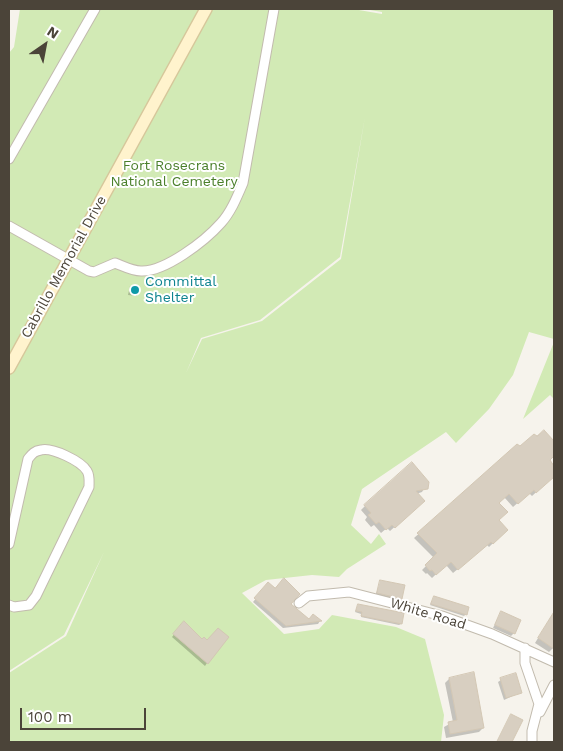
<!DOCTYPE html>
<html>
<head>
<meta charset="utf-8">
<style>
  body { margin:0 }
  #map { position:relative; width:563px; height:751px; overflow:hidden; background:#f6f3ec; font-family:"Work Sans",sans-serif }
  canvas { display:block }
  .frame { position:absolute; inset:0; border:10px solid #4b4439; pointer-events:none }
  .north { position:absolute; left:20px; top:20px; width:50px; height:50px; -webkit-text-stroke:4px #fff; paint-order:stroke; rotate:33deg; font-size:14px; font-weight:700; line-height:20px; text-align:center; color:#4b4439 }
  .north::after { content:''; display:block; margin:auto; width:18px; height:22px; background:#4b4439; clip-path:polygon(50% 0,100% 100%,50% 72%,0 100%) }
  .scale { position:absolute; left:20px; top:708px; width:126px; height:22px; box-sizing:border-box; border:2px solid #4b4439; border-top:0; padding-left:6px; font-size:15px; line-height:18px; white-space:nowrap; color:#4b4439; -webkit-text-stroke:4px #fff; paint-order:stroke }
</style>
</head>
<body>
<div id="map">
<canvas width="563" height="751"></canvas>
<div class="frame"></div>
<div class="north">N</div>
<div class="scale">100 m</div>
</div>
<script>
const context = document.querySelector('canvas').getContext('2d');
context.lineJoin = 'round';
function paint(path, color) { context.fillStyle = color; context.fill(path, 'evenodd'); }
function strokePath(path, color, width, dash) { context.strokeStyle = color; context.lineWidth = width; context.lineCap = dash ? 'butt' : 'round'; context.setLineDash(dash || []); context.stroke(path); }
function label(font, color, halo, rows, align = 'center') {
  context.font = font + ' "Work Sans",sans-serif'; context.lineWidth = 4; context.setLineDash([]); context.textBaseline = 'middle'; context.strokeStyle = halo; context.fillStyle = color; for (const [text, x, y, turn = 0] of rows) {
    context.save(); context.translate(x, y); context.rotate((+turn || 0) * Math.PI / 180); context.textAlign = isNaN(turn) ? turn : align; if (halo) context.strokeText(text, 0, 0); context.fillText(text, 0, 0); context.restore();
  }
}
paint(new Path2D(`
  M20,9H353L382,14V12L364,9H554V339L529,332L513,375L489,409L456,443L446,432L362,489L351,525L371,544L379,534L386,544L347,569L339,577L312,575L266,580L242,593L284,634L319,629L332,615L396,627L425,639L444,715L441,742H9V673L66,636L104,552L64,635L9,671V53L14,47ZM365,117L341,259L262,321L202,339L186,373L201,338L260,320L340,257Z
  M554,342V399L550,395L523,419Z`), '#d2eab5');
paint(new Path2D(`
  M130,286L139,287L137,296L128,295Z
  M544,431L554,444V455L548,461L554,467V476L532,496L529,493L513,507L504,497L498,503L497,520L507,530L489,547L487,545L453,573L446,565L432,578L427,573L426,574L422,570L434,558L414,538L517,446L519,448Z
  M428,482L422,492L416,494L419,505L390,531L387,528L381,533L374,525L371,527L365,520L367,517L361,510L365,506Z
  M381,581L401,599L398,602L375,596Z
  M268,584L309,620L313,616L320,621L318,624L283,628L253,602Z
  M434,597L466,614L464,616L430,605Z
  M358,605L403,614L401,624L399,625L361,617V614L355,612Z
  M501,612L514,633L511,636L493,628Z
  M554,612V647L549,652L535,643Z
  M184,623L207,663L205,666L172,637Z
  M473,674L483,728L479,732L446,738L444,727L453,722L445,683L449,679Z
  M501,680L521,692L504,700L498,682Z
  M511,715L521,720L511,742H497Z`), '#0003');
const building = new Path2D(`
  M544,430L554,441V456L550,460L554,466V477L536,493L534,490L518,504L509,494L499,503L508,512L499,520L508,530L493,544L491,542L458,570L451,562L436,575L432,570L430,571L425,565L437,553L417,533L517,444L520,446L534,434L537,436Z
  M412,462L429,482L428,489L416,491L425,501L395,528L392,525L386,530L379,522L376,524L368,515L371,513L364,505Z
  M284,578L300,594L291,604L309,619L313,614L322,621L286,626L254,598L268,582L275,588Z
  M380,580L405,585L402,599L377,593Z
  M434,596L469,607L467,615L431,604Z
  M358,604L404,613L402,624L361,616L362,612L356,611Z
  M501,611L521,620L515,634L495,625Z
  M554,612V649L538,638Z
  M184,621L202,639L204,637L207,640L218,628L229,637L208,664L173,634Z
  M474,672L484,728L450,734L448,722L457,720L449,678Z
  M516,673L522,693L506,698L500,678Z
  M511,714L523,720L512,742H497Z`);
paint(building, '#d8cfc1');
strokePath(building, '#d3c7b4', 1);
const street = new Path2D(`
  M9,159L95,9
  M9,226L89,271L94,272L115,263C123,266 132,271 141,271C165,272 205,241 221,223C231,212 237,197 243,183L274,9
  M9,544L28,459C32,454 34,451 41,450C52,447 81,461 87,471C90,476 89,481 89,487L36,596L29,605L14,607L9,605
  M299,603L308,596L349,592L442,616L492,634L554,662
  M525,648V663L539,704L532,731V742
  M540,712L554,685`);
const secondary = new Path2D(`
  M9,368L206,9`);
strokePath(street, '#c2bbae', 11);
strokePath(secondary, '#d6c79b', 14);
strokePath(street, '#fff', 9);
strokePath(secondary, '#fff3cd', 11);
for (const [x, y, r, color] of [
  [135,290,5,"#0f9aa8"]
]) { const dot = new Path2D(); dot.arc(x, y, r, 0, 2 * Math.PI); context.fillStyle = color; context.fill(dot); strokePath(dot, '#fff', 2); }
label('14px', '#4a7f2a', '#fff', [
  ["Fort Rosecrans",174,166],
  ["National Cemetery",174,182]
]);
label('14px', '#4b4439', '#fff', [
  ["Cabrillo Memorial Drive",64,267,-61],
  ["White Road",428,614,17]
]);
label('14px', '#0d838f', '#fff', [
  ["Committal",145,282],
  ["Shelter",145,298]
], 'left');
</script>
</body>
</html>
